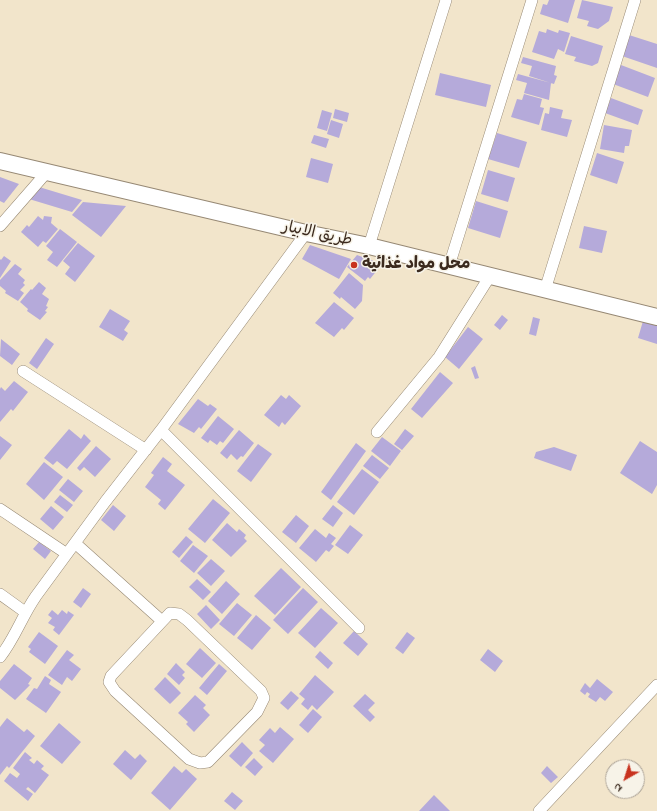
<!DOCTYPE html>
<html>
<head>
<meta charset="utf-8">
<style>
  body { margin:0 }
  #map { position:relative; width:657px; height:811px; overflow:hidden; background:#f2e5cb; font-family:"Indie Flower",sans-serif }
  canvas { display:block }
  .north { position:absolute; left:605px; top:759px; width:40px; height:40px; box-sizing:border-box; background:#f7f3e8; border:1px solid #aca397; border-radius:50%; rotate:219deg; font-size:11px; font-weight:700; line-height:16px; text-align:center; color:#3b2a1e }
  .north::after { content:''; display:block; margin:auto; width:14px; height:18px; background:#c8321e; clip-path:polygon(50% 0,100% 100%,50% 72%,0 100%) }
</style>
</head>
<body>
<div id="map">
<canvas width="657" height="811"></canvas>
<div class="north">N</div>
</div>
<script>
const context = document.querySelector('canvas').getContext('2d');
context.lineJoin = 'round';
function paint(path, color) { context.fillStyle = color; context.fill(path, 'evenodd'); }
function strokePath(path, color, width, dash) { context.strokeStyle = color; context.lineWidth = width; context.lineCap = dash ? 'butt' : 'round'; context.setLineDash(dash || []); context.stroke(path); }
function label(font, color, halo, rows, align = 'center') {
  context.font = font + ' "Indie Flower","Playpen Sans Arabic",sans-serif'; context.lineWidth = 3; context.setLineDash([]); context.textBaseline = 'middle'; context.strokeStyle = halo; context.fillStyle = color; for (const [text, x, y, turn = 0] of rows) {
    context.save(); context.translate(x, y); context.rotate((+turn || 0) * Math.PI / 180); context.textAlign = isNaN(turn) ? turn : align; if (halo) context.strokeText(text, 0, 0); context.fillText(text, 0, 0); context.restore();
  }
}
paint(new Path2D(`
  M549,0H575L568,23L540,14L543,4L547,5Z
  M582,0L613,7L609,21L598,29L587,26L589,21L577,18Z
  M547,29L558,33L559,30L570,33L564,52L558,49L554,59L532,52L539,31L546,33Z
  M629,35L657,44V68L622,56Z
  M571,36L603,46L598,63L592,66L574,61L576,57L565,54Z
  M523,57L556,66L554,75L557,76L554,84L529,76L532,66L521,63Z
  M621,65L655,78L648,97L613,84Z
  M440,73L491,85L486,107L435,95Z
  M518,74L551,83L549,100L524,93L527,83L516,80Z
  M524,94L542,99L540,107L544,108L539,125L511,117L517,99L522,100Z
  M611,98L643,110L638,125L605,113Z
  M550,107L563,110L561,118L572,120L567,137L541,130L545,113L549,114Z
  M335,109L349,113L347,122L333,118Z
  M322,110L332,113L327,131L317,128Z
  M331,120L343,124L339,138L327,134Z
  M604,125L632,130L629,146H625L624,153L600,149Z
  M497,133L527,142L519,168L488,159Z
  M314,135L329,139L326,148L311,143Z
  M597,153L624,162L617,184L590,175Z
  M311,158L333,164L328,183L306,177Z
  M488,170L515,178L508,202L481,194Z
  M0,177L19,184L4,203L0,201Z
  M39,187L82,200L72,212L29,199Z
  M476,201L508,211L500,238L468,228Z
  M83,202L126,206L101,237L72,215Z
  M38,216L43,220L44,216L52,217L51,223L58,229L46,243L43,241L38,247L21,232L27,225L29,227Z
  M584,226L607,231L602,253L579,248Z
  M60,229L77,242L57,267L47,260L53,252L46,246Z
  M78,243L95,256L75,282L65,274L70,267L63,261Z
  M310,245L351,259L339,279L302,259Z
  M357,255L382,264L370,279L368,277L365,281L347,267Z
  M4,256L11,261L0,278V259L1,260Z
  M15,264L22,269L18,274L25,280L23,283L25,285L20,290L24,293L18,301L5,293L6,291L0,286V280Z
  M349,273L363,285L362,301L355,309L341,297L340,299L333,293Z
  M39,282L46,288L42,294L49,299L46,306L48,307L45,311L47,312L40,320L27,311L28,309L20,302L31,289L32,290Z
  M334,302L354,318L344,330L342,328L334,337L315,323Z
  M110,309L130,321L124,330L128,333L123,341L99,327Z
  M502,315L508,320L500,330L494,325Z
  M533,317L540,319L536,336L529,334Z
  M643,321L657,325V344L638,338Z
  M468,327L483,339L459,369L445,357Z
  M46,338L54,344L37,369L29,363Z
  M1,339L20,354L12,365L0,356Z
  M475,366L479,378L475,379L471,368Z
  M440,372L453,383L422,418L411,409Z
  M14,381L28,392L13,411L11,409L0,422V389L1,387L5,391Z
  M281,395L286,399L289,395L301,406L285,425L282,422L279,427L264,415Z
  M198,399L208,406L210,404L217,409L201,429L199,427L194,433L178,424Z
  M218,416L234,429L223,443L220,441L217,445L210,440L208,443L201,438Z
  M69,429L81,439L84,434L91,441L67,469L57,461L53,465L44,458Z
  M405,429L414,436L402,450L394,444Z
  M239,430L254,443L243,457L241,456L237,460L231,454L227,459L220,453Z
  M0,436L12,445L0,460Z
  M382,437L401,451L390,466L371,451Z
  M640,441L657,452V485L652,494L620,473Z
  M356,443L366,451L331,500L321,492Z
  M258,444L272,454L251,482L237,471Z
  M96,446L111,459L95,477L84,467L80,471L77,468Z
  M554,447L577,455L571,471L534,458L536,452Z
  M372,455L389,468L380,479L363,466Z
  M163,457L172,464L167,471L185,485L165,510L158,504L161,500L145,487L154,475L151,473Z
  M44,462L63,477L44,500L26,484Z
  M362,469L379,482L354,515L337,502Z
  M68,479L83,491L74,502L59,490Z
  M60,495L73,505L67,512L54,502Z
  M213,499L230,513L205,543L188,529Z
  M113,505L126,516L114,531L101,520Z
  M333,505L343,513L333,527L322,519Z
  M51,506L64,517L53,530L40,519Z
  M296,515L309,526L296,543L282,532Z
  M227,523L237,532L239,529L246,535L244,538L247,541L231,557L212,540Z
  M350,525L363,535L348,554L335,545Z
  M315,529L326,538L329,533L336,538L331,544L334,546L329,552L326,550L316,562L299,548Z
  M186,536L193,542L179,558L172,552Z
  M39,542L51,551L45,559L33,549Z
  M193,545L208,556L194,573L180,561Z
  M211,559L225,571L211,586L197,573Z
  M281,568L301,587L275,615L254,596Z
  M197,579L211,592L203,600L189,587Z
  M226,581L240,594L222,614L208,601Z
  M83,588L91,594L81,608L73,602Z
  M303,588L318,602L288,634L273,620Z
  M237,603L252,615L234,636L219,624Z
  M206,605L220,620L211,629L197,614Z
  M321,608L338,623L315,648L298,633Z
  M52,610L58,615L62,610L67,614L68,611L74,615L59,635L53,630L55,627L48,623L52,618L48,615Z
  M256,615L271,628L252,650L237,638Z
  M354,631L368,644L358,656L343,643Z
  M39,632L58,646L45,664L29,652L31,649L28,647Z
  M407,632L415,638L403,654L395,648Z
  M200,648L216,663L202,678L186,664Z
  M488,649L503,661L495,672L480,660Z
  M67,650L74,655L69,660L81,669L72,681L67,677L62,685L48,675Z
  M320,651L333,663L328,669L315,657Z
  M176,663L185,672L182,675L185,678L179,685L167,674Z
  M14,664L32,678L28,684L30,685L15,700L0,688V681Z
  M219,664L227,671L207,695L199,688Z
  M315,675L334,692L317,710L312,705L308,710L301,704L305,699L299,694Z
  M45,676L51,680L49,684L61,692L46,713L26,699L34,688L37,689Z
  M165,677L181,693L170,704L154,689Z
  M597,679L613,692L605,701L600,697L596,702L588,697L590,694L587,692L585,695L580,691L585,683L590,688Z
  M291,691L299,698L288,710L280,703Z
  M365,694L375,703L368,710L375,717L370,722L353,706Z
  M195,695L206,705L203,708L210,715L194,732L186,724L188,722L178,713Z
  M313,709L322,717L308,733L299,725Z
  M7,718L24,732L27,729L35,736L9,768L7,766L0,775V727Z
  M59,723L81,742L62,764L40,746Z
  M280,727L294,739L273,763L259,751L265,745L259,740L270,728L275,733Z
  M242,742L253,753L241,767L229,756Z
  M125,750L135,759L140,754L147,761L131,780L113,764Z
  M25,752L32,758L29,760L34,764L37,760L44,766L41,769L49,775L35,793L28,787L26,789L33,794L28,801L4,781L10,773L17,778L20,774L13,768Z
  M254,758L263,767L255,776L245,767Z
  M174,766L182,773L186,769L197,779L170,810L151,793Z
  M547,766L558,777L551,783L541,773Z
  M232,792L243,801L235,810L224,801Z
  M434,795L450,811H419Z`), '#b5aada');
const minor = new Path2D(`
  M0,226L47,172
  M369,246L446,0
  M449,266L532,0
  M545,290L635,0
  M23,371L146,450
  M161,430L359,628
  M377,432L439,357L490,276
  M0,509L67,554
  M75,543L162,621
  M0,594L25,612
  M170,613L179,614L187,620L261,691L264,698L257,712L208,762L200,763L189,759L115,691L109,682L111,676Z
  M0,657C15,638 22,616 36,596L105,502L161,430L306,233
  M539,811L657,685`);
const secondary = new Path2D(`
  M0,161L306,233L369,246L657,317`);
strokePath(minor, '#968874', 12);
strokePath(secondary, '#968874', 18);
strokePath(minor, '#fff', 11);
strokePath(secondary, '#fff', 16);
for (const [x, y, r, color] of [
  [354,265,4,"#c8321e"]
]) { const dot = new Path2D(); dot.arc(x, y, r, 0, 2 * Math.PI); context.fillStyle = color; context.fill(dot); strokePath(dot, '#f7f3e8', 1.5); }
label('16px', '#3b2a1e', '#f7f3e8', [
  ["طريق الابيار",317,235,12]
]);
label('bold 16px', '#3b2a1e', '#f7f3e8', [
  ["محل مواد غذائية",362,265]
], 'left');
</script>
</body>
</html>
